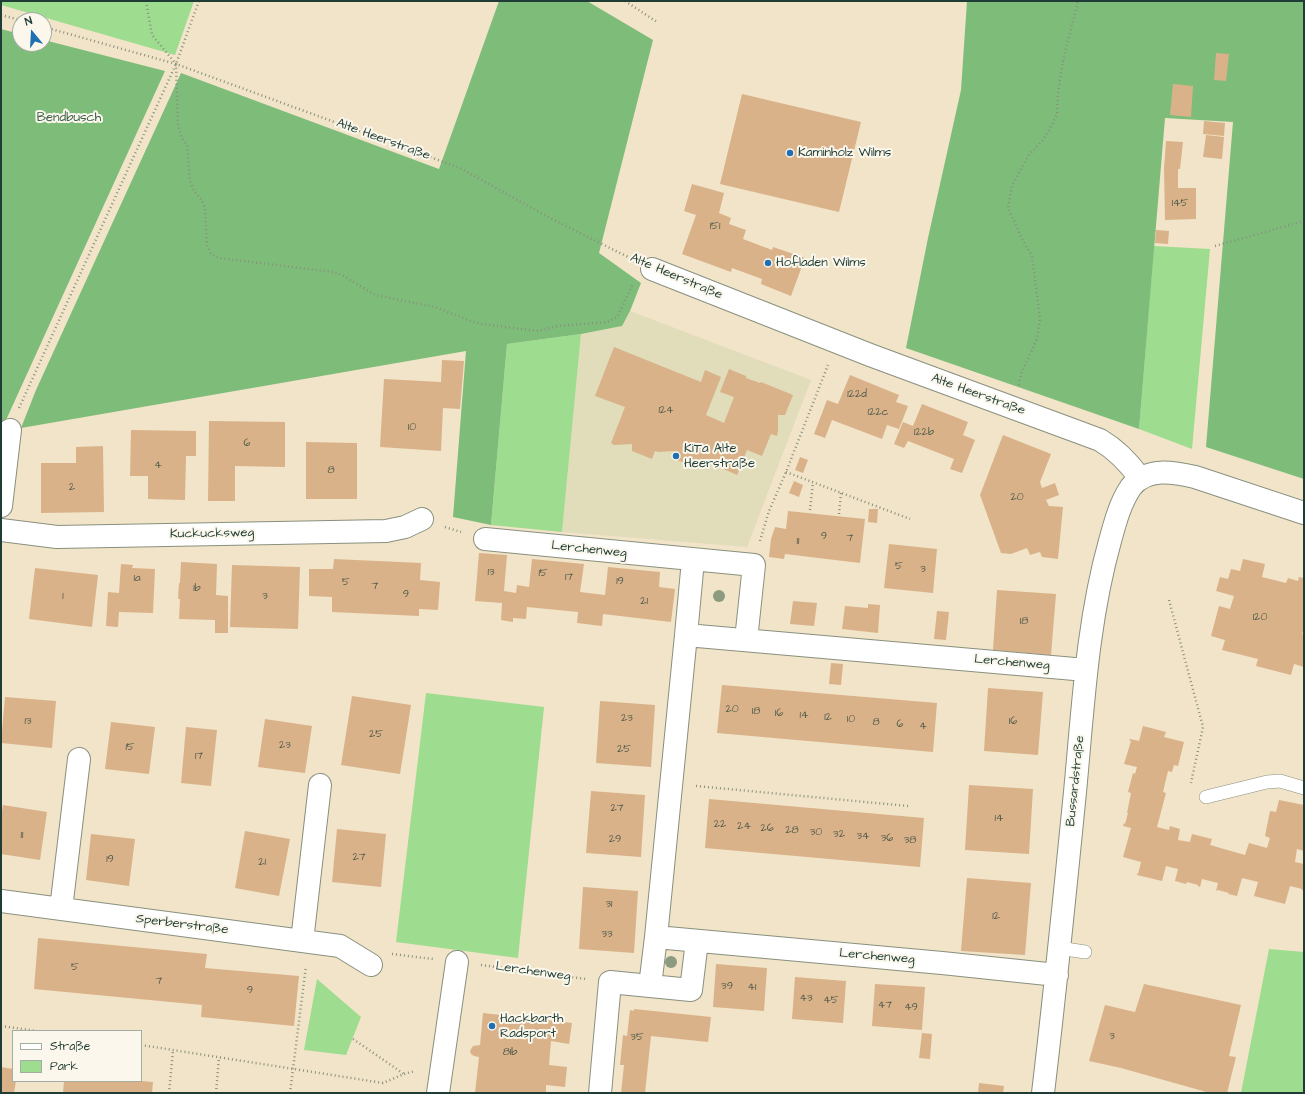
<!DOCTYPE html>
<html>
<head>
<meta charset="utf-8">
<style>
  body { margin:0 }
  #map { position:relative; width:1305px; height:1094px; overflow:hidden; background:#f2e4c8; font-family:"Architects Daughter",sans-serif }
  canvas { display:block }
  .frame { position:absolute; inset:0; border:2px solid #1f3d34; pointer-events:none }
  .legend { position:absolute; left:12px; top:1030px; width:130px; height:52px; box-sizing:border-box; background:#fbf7ec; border:1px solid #a3ada2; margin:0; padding:5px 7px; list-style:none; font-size:12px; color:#1f3d34 }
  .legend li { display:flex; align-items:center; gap:8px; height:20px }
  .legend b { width:20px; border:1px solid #a3ada2 }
  .north { position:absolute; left:12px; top:12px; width:40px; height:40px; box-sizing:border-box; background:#fbf7ec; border:1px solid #a3ada2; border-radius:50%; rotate:342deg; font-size:11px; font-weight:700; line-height:16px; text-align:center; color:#1f3d34 }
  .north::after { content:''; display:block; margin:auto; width:14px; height:18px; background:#1f6fb2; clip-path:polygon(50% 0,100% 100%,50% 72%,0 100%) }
</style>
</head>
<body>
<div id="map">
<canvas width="1305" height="1094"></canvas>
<div class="frame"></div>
<ul class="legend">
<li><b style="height:5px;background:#fff"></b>Straße</li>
<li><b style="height:11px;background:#9edc90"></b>Park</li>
</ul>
<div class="north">N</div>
</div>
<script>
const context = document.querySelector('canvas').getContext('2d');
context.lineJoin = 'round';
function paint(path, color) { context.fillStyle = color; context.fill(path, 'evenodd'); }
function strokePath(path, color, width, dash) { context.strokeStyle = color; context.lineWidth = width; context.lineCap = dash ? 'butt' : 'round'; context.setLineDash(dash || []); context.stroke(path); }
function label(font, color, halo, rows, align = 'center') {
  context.font = font + ' "Architects Daughter",sans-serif'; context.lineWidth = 4; context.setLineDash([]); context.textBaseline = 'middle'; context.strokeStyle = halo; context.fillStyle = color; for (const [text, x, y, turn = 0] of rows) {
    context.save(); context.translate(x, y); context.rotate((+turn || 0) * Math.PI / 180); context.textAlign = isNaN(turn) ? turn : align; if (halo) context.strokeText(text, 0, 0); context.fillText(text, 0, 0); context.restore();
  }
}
paint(new Path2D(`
  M630,311L811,380L747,547L562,532L581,334L622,326Z`), '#e1dcba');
paint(new Path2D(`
  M1,1H194L175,55L1,5Z
  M1154,246L1210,249L1192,449L1139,429Z
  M581,334L562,532L491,525L507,344Z
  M426,693L544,707L518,958L396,942Z
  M1269,949L1304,952V1093H1241Z
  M317,979L361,1017L346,1055L304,1050Z`), '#9edc90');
paint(new Path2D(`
  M499,1H587L653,40L599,253L641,283L630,311L622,326L581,334L507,344L491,525L453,517L466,351L21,428L36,390L181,73L439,169Z
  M967,1H1304V479L1206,447L1233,122L1165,118L1139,429L906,348L928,238L961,90Z
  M1,29L20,34V44H44V40L165,71L1,431Z`), '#7ebc7a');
paint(new Path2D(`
  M1216,53L1229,54L1226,81L1214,80Z
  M1173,84L1193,86L1191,117L1170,115Z
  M742,94L861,122L839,212L720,184Z
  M1204,121L1225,123L1224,136L1203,134Z
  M1206,135L1224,137L1222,159L1203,157Z
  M1166,141L1183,142L1180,169H1178V188H1196V219L1165,220L1164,169Z
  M692,184L724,193L719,213L731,218L729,224L746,230L743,239L772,250L773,247L805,258L791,296L761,284L762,279L732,268L731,272L682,254L696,215L684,211Z
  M1156,230L1169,231L1168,244L1155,243Z
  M614,347L701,382L705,370L721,377L706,415L724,423L734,397L720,392L729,369L746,376V378L760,383L761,382L793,395L785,415H778V431L777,436L771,434L762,456L747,450L737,475L717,466V459H698L695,467L674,459V451L658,452L655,451L652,459L632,451V444L614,445L611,443L625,407L595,396Z
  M442,360L464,361L460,409L443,408L441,451L380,447L384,379L441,382Z
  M850,375L899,395L896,402L908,406L899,429L887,425L882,439L832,420L825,438L814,434L827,400L838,404Z
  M922,404L968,422L963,435L975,440L962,473L950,469L954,459L908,441L904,448L894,444L903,422L913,426Z
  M209,421L285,422V467L235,466V501H208Z
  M131,430L196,431V456H186L185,500L148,499V476H130Z
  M1003,435L1051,454L1040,482L1042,488L1055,483L1059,495L1046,500L1049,506L1063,507L1058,559L1042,557L1040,552L1030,555L1027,548L1011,554L1001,553L980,495Z
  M306,442L357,443V499H306Z
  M103,446L104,512L41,513V463H76V447Z
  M800,457L808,460L803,473L795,470Z
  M794,481L803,485L799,497L789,493Z
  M869,509H878L877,523L868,522Z
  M788,511L865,519L860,563L785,554L784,559L769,557L771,539L775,527L786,529Z
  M889,544L937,549L933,593L884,588Z
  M479,553L507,555L504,591L516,593L517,585L529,587L532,559L584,564L580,592L605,595L608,567L660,572L659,587L675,589L671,622L603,614L602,626L577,623L578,612L527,607L526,619L513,618V622L501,620L502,603L475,601Z
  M334,559L421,563L420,580L440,582L438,610L419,609V616L332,612V597L309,596V569H333Z
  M1243,559L1265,564L1262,577L1286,583L1288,578L1298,581L1299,577L1304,578V628L1302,634H1304V667L1294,664L1291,675L1256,666L1258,659L1222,650L1225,640L1211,636L1219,606L1230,609L1234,596L1216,591L1220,577L1228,579L1231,569L1240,571Z
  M181,562L217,564L216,595L228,596V633H215V620L179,619L180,599H178L179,583H180Z
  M121,564L133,565L132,568L155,569L153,613L119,612L118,627L106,626L108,592L119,593Z
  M232,565L300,567L298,629L230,627Z
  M35,568L98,575L92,627L29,619Z
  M997,590L1056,594L1051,655L993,650Z
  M793,601L817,603L814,626L790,624Z
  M868,604L880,605L878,633L842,629L845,606L868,608Z
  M937,611L949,612L946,640L934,639Z
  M831,663L843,664L841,685L829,684Z
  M722,685L937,703L933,752L717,733Z
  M988,688L1043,692L1038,755L984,751Z
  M352,696L411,705L400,774L341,765Z
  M5,697L56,701L52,748L1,743Z
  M600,701L655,705L651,767L596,763Z
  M265,719L312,726L305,773L258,767Z
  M111,722L155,727L149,774L105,769Z
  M1143,726L1166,732L1164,737L1184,742L1178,766L1174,765L1172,772L1168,771L1163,792L1166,793L1157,827L1169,830L1170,826L1180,829L1178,840L1190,842L1192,834L1212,839L1210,845L1245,855L1249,843L1267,848L1270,838L1265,836L1270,811L1276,812L1279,800L1304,805V851L1297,849L1295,862L1304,864V891L1302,890V889L1290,886L1285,904L1254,896L1258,882L1242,878L1237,896L1228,894L1229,893L1218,890L1216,891L1218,883L1202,879L1200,887L1198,886V885L1187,882L1186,884L1175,881L1178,869L1166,866L1162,881L1137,875V873L1138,874L1141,862L1123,857L1131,828L1123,826L1124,823L1125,824L1128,813H1127L1131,793L1128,792L1133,773L1135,774L1137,767L1124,764L1131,741L1129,740L1130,739L1139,741Z
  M186,727L217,730L211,786L181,783Z
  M969,785L1033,789L1029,854L965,850Z
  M591,791L645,795L641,857L586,853Z
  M709,799L924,818L920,867L705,848Z
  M3,805L47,812L40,860L1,854V818Z
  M337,829L386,834L381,887L332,882Z
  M245,831L290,839L279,896L235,888Z
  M91,834L135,839L129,886L86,880Z
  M967,878L1031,883L1025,955L961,951Z
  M583,887L638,891L634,953L579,949Z
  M38,938L207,954L205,968L299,976L294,1026L201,1017L202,1005L34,989Z
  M716,964L767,968L764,1011L713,1007Z
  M795,977L846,981L843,1023L792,1019Z
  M875,984L925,987L922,1030L872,1026Z
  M1144,984L1241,1005L1229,1056L1236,1057L1227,1093H1210L1121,1068L1089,1061L1105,1005L1135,1012Z
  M634,1009L711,1017L708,1042L651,1036L645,1093H621L624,1065H620L623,1035L627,1036L630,1010L634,1011Z
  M483,1013L572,1023L569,1044L551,1041L549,1065L567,1067L565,1087L546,1085V1093H475L479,1057L474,1056L471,1054L470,1051L473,1046L480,1045Z
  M922,1033L932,1034L930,1059L919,1058Z
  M1,1067L13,1069V1081H16L14,1093H1Z
  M64,1081H141L153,1082L152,1093H63Z
  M979,1083L1004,1086L1003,1093H978Z`), '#d9b28a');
const service = new Path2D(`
  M1206,797L1267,782L1280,781L1304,788
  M1059,948L1085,952`);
const minor = new Path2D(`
  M652,269L870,355L1100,440C1117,450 1129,463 1140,478
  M1,506L10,430
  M1,530L57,537L386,531L405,527L422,519
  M485,539L754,565L746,640
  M686,635L693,560
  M1,901L340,946L371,965
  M61,909L79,759
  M656,937L942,963L1057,975
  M302,941L320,785
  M650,986L691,990L697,941
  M438,1093L457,962
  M600,1093L610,982L650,986L656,937L686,635L1086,670
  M1043,1093C1055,993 1065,893 1075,792C1083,709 1087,623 1110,541C1115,523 1120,503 1131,487C1147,467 1173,472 1195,477L1304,513`);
strokePath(service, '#88907e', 14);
strokePath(minor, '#88907e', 24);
strokePath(new Path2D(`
  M146,1L152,35L176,64L178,126L181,136L187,146L190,181L194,191L202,200L205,209L207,245L211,254L219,258L333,272L342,275L375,295L435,307L473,322L481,324L539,331L558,326L607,322L617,317L633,284
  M625,1L657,22
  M1,15L20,20
  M44,27L176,64L460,168L550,218L630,258
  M1215,246L1304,221
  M1019,385L1021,374L1037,339L1040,318L1032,256L1023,241L1008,208L1010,198L1012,186L1022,167L1029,155L1042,141L1050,129L1057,114L1058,93L1063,60L1078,1
  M19,408L176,64L199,1
  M786,472L910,519
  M810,510L813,482
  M839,514L841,493
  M445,527L461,532
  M760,541L769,511L786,472L828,365
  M1169,600L1203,727L1191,783
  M696,786L908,806
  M392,954L433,959
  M481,965L586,979
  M1,1026L37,1031
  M353,1039L404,1074
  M141,1045L383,1083L404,1074L415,1071
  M169,1093L173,1050
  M216,1093L219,1057
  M290,1093L306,966`), '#88907e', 2.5, [1, 3]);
strokePath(service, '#fff', 13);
strokePath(minor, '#fff', 22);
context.fillStyle = '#8c9a80';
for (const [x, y] of [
  [719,596],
  [671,962]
]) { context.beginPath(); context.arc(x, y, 6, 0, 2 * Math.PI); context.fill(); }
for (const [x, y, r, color] of [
  [790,153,4,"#1f6fb2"],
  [768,263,4,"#1f6fb2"],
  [676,456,4,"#1f6fb2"],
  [492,1026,4,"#1f6fb2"]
]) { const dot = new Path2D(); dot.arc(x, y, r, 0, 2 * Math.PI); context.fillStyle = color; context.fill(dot); strokePath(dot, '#fbf7ec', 1.5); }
label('11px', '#4e5a4a', null, [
  ["145",1180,204],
  ["151",715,227],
  ["122d",857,395],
  ["124",666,411],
  ["122c",878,413],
  ["10",412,428],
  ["122b",924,433],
  ["6",247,444],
  ["4",158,466],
  ["8",331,471],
  ["2",72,488],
  ["20",1017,498],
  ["9",824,537],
  ["7",850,539],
  ["11",798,542],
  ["5",899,567],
  ["3",923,570],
  ["13",491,573],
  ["15",543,574],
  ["17",569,578],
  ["1a",137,579],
  ["19",620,582],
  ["5",346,583],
  ["7",375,587],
  ["1b",197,589],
  ["9",406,595],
  ["1",63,597],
  ["3",265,597],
  ["21",644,602],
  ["120",1260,618],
  ["18",1024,622],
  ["20",732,710],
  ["18",756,712],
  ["16",779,714],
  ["14",804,716],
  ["12",828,718],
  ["23",627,719],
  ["10",851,720],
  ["13",28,722],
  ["16",1013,722],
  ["8",876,723],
  ["6",900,725],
  ["4",923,727],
  ["25",376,735],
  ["23",285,746],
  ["15",130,748],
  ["25",624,750],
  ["17",199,757],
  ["27",617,809],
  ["14",999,819],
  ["22",720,825],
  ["24",744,827],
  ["26",767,829],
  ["28",792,831],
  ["30",816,833],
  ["32",839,835],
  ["11",22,836],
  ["34",863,837],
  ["36",887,839],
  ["29",615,840],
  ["38",910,841],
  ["27",359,858],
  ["19",110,860],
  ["21",262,863],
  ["31",609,905],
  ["12",996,917],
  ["33",607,935],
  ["5",75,968],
  ["7",159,982],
  ["39",727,987],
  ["41",752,988],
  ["9",250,991],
  ["43",806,999],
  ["45",831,1001],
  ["47",885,1006],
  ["49",911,1008],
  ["3",1112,1037],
  ["35",637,1038],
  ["81b",510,1053]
]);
label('13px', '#385d46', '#fbf7ec', [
  ["Bendbusch",69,118]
]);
label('13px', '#1f3d34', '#fbf7ec', [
  ["Alte Heerstraße",383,140,20],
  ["Alte Heerstraße",676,277,23],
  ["Alte Heerstraße",978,395,20],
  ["Kuckucksweg",212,534,-1],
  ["Lerchenweg",589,550,6],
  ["Lerchenweg",1012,663,5],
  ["Bussardstraße",1076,781,-84],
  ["Sperberstraße",182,925,7],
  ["Lerchenweg",877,957,5],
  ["Lerchenweg",533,972,8]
]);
label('13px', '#1f3d34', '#fbf7ec', [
  ["Kaminholz Wilms",798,153],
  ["Hofladen Wilms",776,263],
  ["KiTa Alte",684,449],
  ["Heerstraße",684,464],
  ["Hackbarth",500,1019],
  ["Radsport",500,1034]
], 'left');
</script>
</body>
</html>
